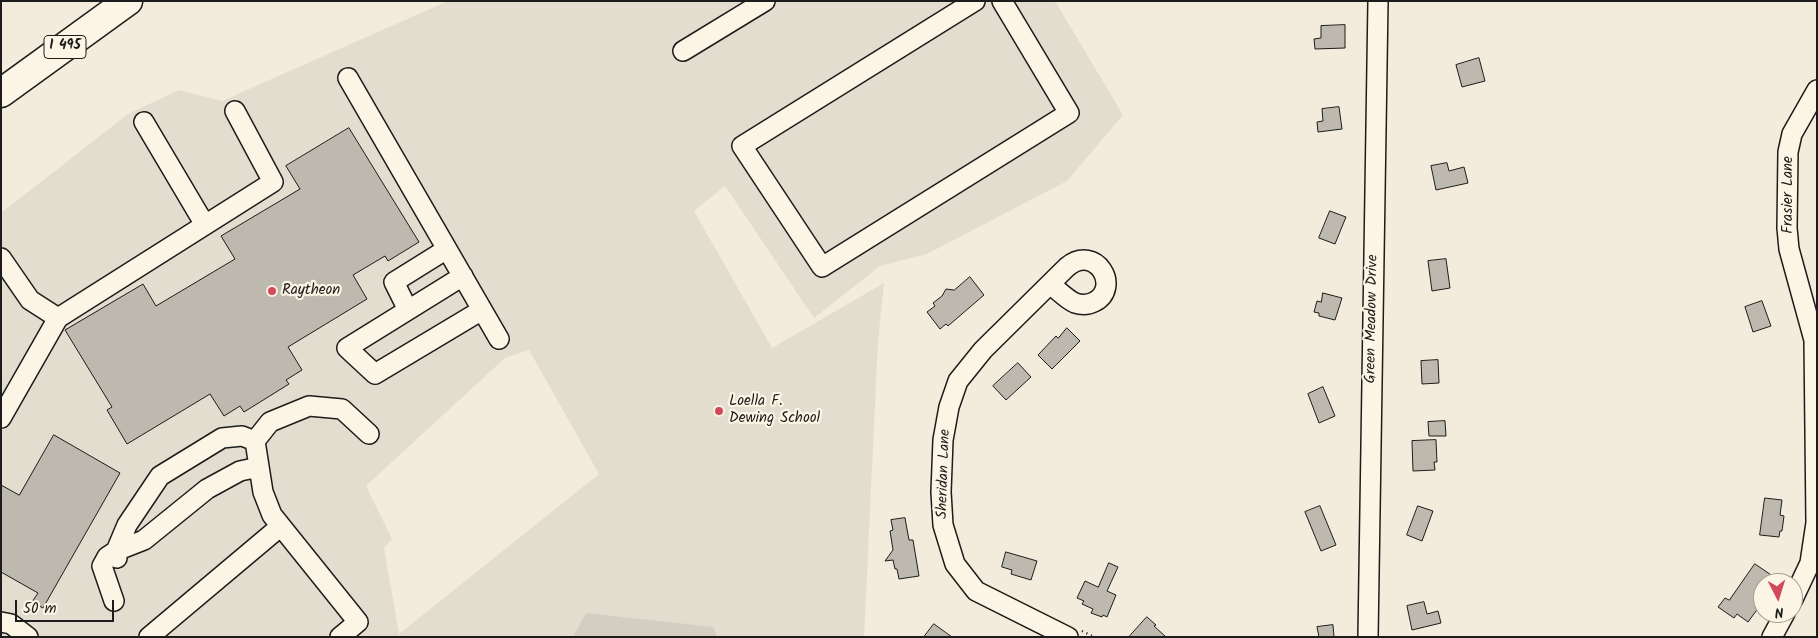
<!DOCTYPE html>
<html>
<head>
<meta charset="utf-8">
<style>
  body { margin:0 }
  #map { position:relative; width:1818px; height:638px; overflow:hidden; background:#f3ecdd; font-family:Kalam,sans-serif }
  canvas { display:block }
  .frame { position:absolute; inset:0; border:2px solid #1c1c1c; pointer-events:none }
  .north { position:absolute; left:1753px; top:573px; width:50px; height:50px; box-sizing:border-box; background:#fcf5e5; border:1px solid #a29e95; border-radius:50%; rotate:175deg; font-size:14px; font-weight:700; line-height:20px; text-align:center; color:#1c1c1c }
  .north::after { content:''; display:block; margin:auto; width:18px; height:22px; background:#d1495b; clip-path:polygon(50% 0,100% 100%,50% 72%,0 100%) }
  .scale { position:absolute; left:15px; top:600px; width:99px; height:22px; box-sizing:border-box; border:2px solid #1c1c1c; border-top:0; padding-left:6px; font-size:15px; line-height:18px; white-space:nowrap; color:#1c1c1c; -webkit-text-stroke:4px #fcf5e5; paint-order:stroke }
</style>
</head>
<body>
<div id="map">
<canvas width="1818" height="638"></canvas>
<div class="frame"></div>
<div class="north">N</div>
<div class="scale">50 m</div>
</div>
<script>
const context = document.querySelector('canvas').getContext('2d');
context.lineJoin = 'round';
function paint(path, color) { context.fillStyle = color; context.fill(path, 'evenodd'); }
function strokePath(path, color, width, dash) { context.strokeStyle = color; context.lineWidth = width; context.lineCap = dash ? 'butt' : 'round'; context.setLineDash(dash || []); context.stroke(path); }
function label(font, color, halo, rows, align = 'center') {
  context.font = font + ' Kalam,sans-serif'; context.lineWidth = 4.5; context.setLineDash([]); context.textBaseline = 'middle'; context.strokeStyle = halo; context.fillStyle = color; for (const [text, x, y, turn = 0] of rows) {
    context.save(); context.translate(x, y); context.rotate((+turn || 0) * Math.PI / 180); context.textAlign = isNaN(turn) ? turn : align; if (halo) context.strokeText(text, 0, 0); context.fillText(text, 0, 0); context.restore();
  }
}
paint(new Path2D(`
  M448,1H1055L1123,115L1067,181L927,254L880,266L814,318L725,186L694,211L772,348L884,283L878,341L864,637H1V213L128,114L179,90L222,101ZM529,350L599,474L399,634L384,548L392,539L366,486L505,358Z`), '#e3ddcf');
paint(new Path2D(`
  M586,613L713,627L717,637H573Z`), '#d3cec1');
const building = new Path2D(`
  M1345,25V48L1315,49L1314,39L1321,38V26Z
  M1479,58L1485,81L1462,87L1456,65Z
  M1339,107L1342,129L1318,132L1317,122L1323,121L1322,109Z
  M349,128L419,242L388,261L385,256L353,275L367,299L288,347L302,370L286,380L289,384L244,412L240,406L224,416L210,394L127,444L107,410L112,407L65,330L143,284L156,306L235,259L221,236L300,189L286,166Z
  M1447,163L1449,171L1464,167L1468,183L1436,190L1431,166Z
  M1330,211L1346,217L1335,244L1319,238Z
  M1446,259L1450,288L1432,291L1428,261Z
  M970,277L984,295L948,326L946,324L940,329L927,312L935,306L933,303L942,296L946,289L954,290Z
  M1323,293L1342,298L1335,320L1319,316V313L1314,312L1317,301L1321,302Z
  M1762,301L1771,326L1753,332L1745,307Z
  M1067,328L1080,341L1052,369L1038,355L1056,336L1058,338Z
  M1438,360L1439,383L1422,384L1421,361Z
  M1018,363L1031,377L1006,400L993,386Z
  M1323,387L1335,416L1319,423L1308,394Z
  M1445,421L1446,436H1429L1428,422Z
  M54,435L120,473L43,608L32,602L38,593L1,572V485L19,495Z
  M1436,440L1437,462H1434L1435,470L1413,471L1412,441Z
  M1765,498L1782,500L1780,515L1784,516L1782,531H1780L1779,537L1760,535Z
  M1320,506L1336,545L1321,551L1305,512Z
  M1418,506L1433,511L1422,541L1407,535Z
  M905,518L909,540H913L919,576L899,579L897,569H895L893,560L885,561L893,550L890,531L893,530L891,520Z
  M1006,552L1037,561L1031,580L1011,574L1012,570L1002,567Z
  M1109,563L1118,567L1107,591L1116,595L1107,617L1103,615L1102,617L1091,613L1093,609L1082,604L1084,601L1077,598L1085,581L1098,587Z
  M1755,564L1783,583H1763V595L1756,604L1759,607L1748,622L1737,614L1734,618L1718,607L1725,598L1729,600Z
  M1424,602L1427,614L1438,611L1441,623L1412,630L1407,606Z
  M1147,617L1156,625L1154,626L1166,637H1129Z
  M934,624L952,637H924Z
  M1333,625L1334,637H1319L1317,627Z`);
paint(building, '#beb9ae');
strokePath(building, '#1c1c1c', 1);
const minor = new Path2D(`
  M975,1L742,146L822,267L1069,113L1002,1
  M683,51L765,1
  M348,78L499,339
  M144,122L205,225
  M1,258L30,300L58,318
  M463,276L347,348L375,374L482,310
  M1050,284C1058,290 1066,299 1075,303C1081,305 1088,305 1094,302C1122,288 1096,243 1067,267L983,350L958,381L949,407L943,440L941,492L943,525L955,564L976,591L1068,637
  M408,310L394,282L447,249
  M1,418L58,318L273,182L235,111
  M117,558L116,551L127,525L160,476L222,438L242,436L255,441
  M1793,599L1810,563L1816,523L1814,340L1789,249L1787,228L1788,152L1792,134L1817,90
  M114,601L102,566L107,557L116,551L144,540L207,489L240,471L259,467
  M1,622L11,624L28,637
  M149,637L281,526
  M340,637L358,622L272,515L263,492L255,441L270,422L309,406L342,409L369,434
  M1368,637L1378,1
  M1772,637L1785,613`);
const highway = new Path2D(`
  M1,93L128,1`);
strokePath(minor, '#1c1c1c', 22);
strokePath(highway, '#1c1c1c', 31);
strokePath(new Path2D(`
  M1082,631L1094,637`), '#1c1c1c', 2.5, [1, 4]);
strokePath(minor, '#fcf5e5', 19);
strokePath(highway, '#fcf5e5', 28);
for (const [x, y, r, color] of [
  [272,291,5,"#d1495b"],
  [719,411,5,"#d1495b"]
]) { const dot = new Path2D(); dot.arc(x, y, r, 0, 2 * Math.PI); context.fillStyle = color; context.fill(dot); strokePath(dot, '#fcf5e5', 2); }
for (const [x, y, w] of [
  [65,47,42]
]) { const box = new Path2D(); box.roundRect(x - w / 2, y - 11.5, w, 23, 4); context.fillStyle = '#fcf5e5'; context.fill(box); strokePath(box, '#1c1c1c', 1); }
label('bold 14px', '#1c1c1c', null, [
  ["I 495",65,47]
]);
label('15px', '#1c1c1c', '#fcf5e5', [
  ["Frasier Lane",1789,195,-90],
  ["Green Meadow Drive",1373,319,-89],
  ["Sheridan Lane",945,474,-88]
]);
label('15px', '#1c1c1c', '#fcf5e5', [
  ["Raytheon",282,291],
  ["Loella F.",729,402],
  ["Dewing School",729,419]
], 'left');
</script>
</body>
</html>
